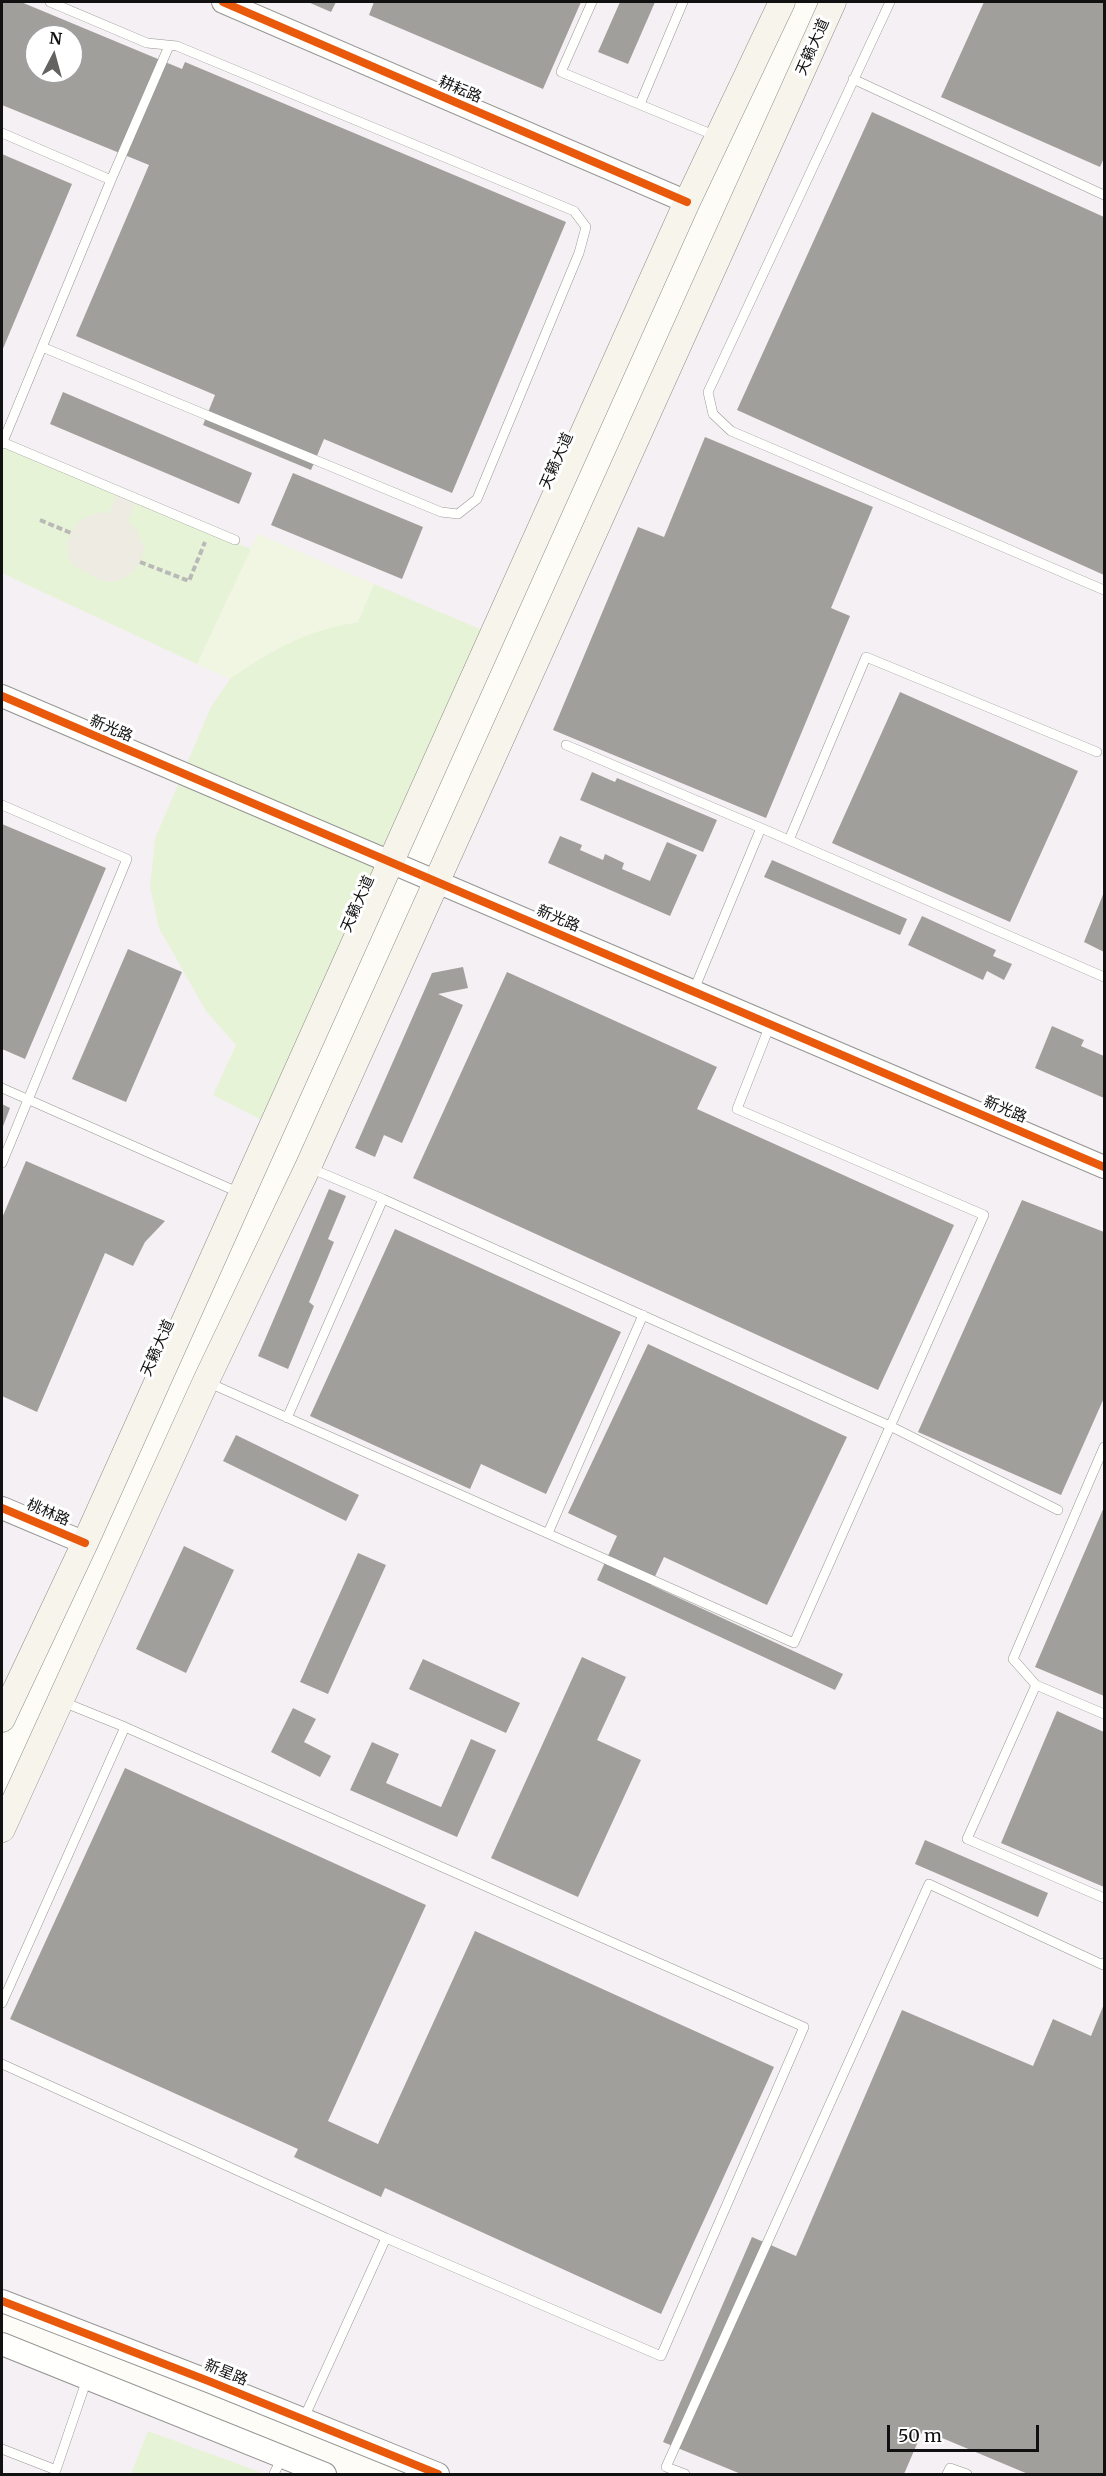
<!DOCTYPE html>
<html>
<head>
<meta charset="utf-8">
<style>
  body { margin:0 }
  #map { position:relative; width:1106px; height:2476px; overflow:hidden; background:#fdfcf7; font-family:Merriweather,serif }
  canvas { display:block }
  .frame { position:absolute; inset:0; border:3px solid #111; pointer-events:none }
  .north { position:absolute; left:24px; top:24px; width:60px; height:60px; box-sizing:border-box; background:#fff; border:2px solid #a0a0a0; border-radius:50%; rotate:6deg; font-size:16px; font-weight:700; line-height:24px; text-align:center; color:#111 }
  .north::after { content:''; display:block; margin:auto; width:21px; height:27px; background:#646362; clip-path:polygon(50% 0,100% 100%,50% 72%,0 100%) }
  .scale { position:absolute; left:887px; top:2425px; width:152px; height:27px; box-sizing:border-box; border:3px solid #111; border-top:0; padding-left:8px; font-size:18px; line-height:21px; white-space:nowrap; color:#111; -webkit-text-stroke:4px #fff; paint-order:stroke }
</style>
</head>
<body>
<div id="map">
<canvas width="1106" height="2476"></canvas>
<div class="frame"></div>
<div class="north">N</div>
<div class="scale">50 m</div>
</div>
<script>
const context = document.querySelector('canvas').getContext('2d');
context.lineJoin = 'round';
function paint(path, color) { context.fillStyle = color; context.fill(path, 'evenodd'); }
function strokePath(path, color, width, dash) { context.strokeStyle = color; context.lineWidth = width; context.lineCap = dash ? 'butt' : 'round'; context.setLineDash(dash || []); context.stroke(path); }
function label(font, color, halo, rows, align = 'center') {
  context.font = font + ' Merriweather,"Noto Sans SC",serif'; context.lineWidth = 6; context.setLineDash([]); context.textBaseline = 'middle'; context.strokeStyle = halo; context.fillStyle = color; for (const [text, x, y, turn = 0] of rows) {
    context.save(); context.translate(x, y); context.rotate((+turn || 0) * Math.PI / 180); context.textAlign = isNaN(turn) ? turn : align; if (halo) context.strokeText(text, 0, 0); context.fillText(text, 0, 0); context.restore();
  }
}
paint(new Path2D(`
  M2,2H782L2,1719ZM36,36H72V72H36Z
  M833,2H1104V2474H427L2,2303V1828Z
  M2,2344L324,2474H2Z`), '#f5f0f3');
paint(new Path2D(`
  M2,444L251,549L197,664L2,573Z
  M374,584L494,635L273,1126L213,1095L236,1045L206,1011L159,928L150,886L155,839L211,707L230,679L257,660L297,638L330,627L358,622Z
  M148,2431L260,2472L258,2474H131Z`), '#e7f3d7');
paint(new Path2D(`
  M258,534L374,584L358,622C305,631 273,649 230,679L197,664Z`), '#f0f6e1');
paint(new Path2D(`
  M119,491L137,499L128,521L135,527L144,547L142,557L134,571L119,581L109,582L99,580L72,564L68,555L67,543L76,524L83,519L97,513H109Z`), '#edebe2');
paint(new Path2D(`
  M2,2H21L182,69L185,62L566,222L452,493L324,439L311,470L203,425L215,395L76,336L149,165L2,105ZM36,36H72V72H36Z
  M308,2H336L331,12Z
  M374,2H581L543,89L369,15Z
  M620,2H655L628,64L598,52Z
  M984,2H1104V158L1100,167L941,97Z
  M872,112L1104,217V575L737,410Z
  M2,154L72,184L2,351Z
  M63,392L252,473L239,504L50,424Z
  M705,437L873,507L831,608L850,616L766,818L553,730L638,527L664,537Z
  M293,473L423,527L402,579L271,525Z
  M900,692L1078,771L1010,922L832,843Z
  M592,772L615,782L617,778L717,820L703,852L580,800Z
  M2,824L106,868L25,1059L2,1049Z
  M560,836L582,845L580,850L603,860L605,854L624,863L622,869L650,881L667,842L697,855L670,916L548,863Z
  M772,860L907,919L900,935L764,877Z
  M1104,892V952L1084,942Z
  M922,916L996,950L993,956L1012,964L1004,980L987,971L983,980L908,945Z
  M128,949L182,972L126,1102L72,1079Z
  M463,967L468,988L438,994L463,1005L402,1143L384,1135L375,1157L355,1148L432,973Z
  M507,972L717,1067L697,1109L954,1225L878,1390L413,1178Z
  M1052,1026L1084,1040L1081,1046L1104,1056V1098L1035,1068Z
  M2,1104L10,1108L2,1129Z
  M26,1161L165,1221L145,1242L133,1266L105,1253L37,1412L2,1396V1218Z
  M329,1189L346,1196L328,1239L334,1242L309,1302L314,1306L288,1369L258,1356Z
  M1022,1200L1104,1232V1398L1061,1495L918,1432Z
  M395,1229L621,1332L546,1494L481,1464L470,1489L310,1416Z
  M648,1344L847,1437L767,1605L664,1557L651,1585L843,1674L835,1690L597,1580L617,1536L568,1513Z
  M236,1435L359,1495L346,1521L223,1461Z
  M1104,1507V1696L1035,1667Z
  M184,1546L234,1570L186,1673L136,1649Z
  M358,1553L386,1565L328,1694L300,1682Z
  M582,1657L626,1677L597,1740L641,1760L578,1897L491,1858Z
  M423,1659L520,1703L506,1733L409,1689Z
  M293,1708L316,1719L304,1742L331,1756L320,1777L271,1752Z
  M1057,1711L1104,1732V1887L1001,1843Z
  M471,1739L496,1750L457,1837L350,1790L372,1742L399,1754L386,1783L441,1807Z
  M125,1768L426,1905L328,2121L378,2144L475,1931L774,2067L661,2314L385,2188L381,2197L294,2157L298,2149L10,2019Z
  M925,1840L1048,1893L1038,1917L915,1864Z
  M1104,2004V2474H1028L923,2430L904,2474H741L663,2442L752,2237L796,2256L902,2010L1033,2066L1053,2019L1091,2036Z`), '#a19f9c');
const service = new Path2D(`
  M592,2L561,72L716,136
  M890,2L708,392L713,414L731,431L1104,590
  M853,79L1104,195
  M640,104L683,2
  M2,133L111,180L2,444
  M111,180L169,46
  M42,347L441,512L458,514L477,499L579,253L586,227L574,211L177,46L147,43L50,2
  M2,442L235,540
  M566,745L761,828
  M2,805L127,859L2,1163
  M789,840L866,657L1097,752
  M693,992L761,828L1104,977
  M2,1088L240,1193
  M383,1199L890,1426L1058,1510
  M207,1382L794,1643L984,1215L737,1109L770,1025
  M287,1418L383,1199L310,1168
  M1104,1447L1013,1659L1036,1685L967,1839L1104,1898
  M548,1533L643,1315
  M1036,1685L1104,1714
  M63,1702L125,1727
  M2,2003L125,1727L804,2027L661,2356L386,2238
  M2,2064L386,2238L303,2420
  M2,2449L56,2470L87,2379
  M274,2474L282,2457
  M685,2474L666,2467L929,1884L1103,1965L1104,1963
  M947,2474L950,2468L967,2474`);
const tertiary = new Path2D(`
  M223,2L687,202
  M2,696L1104,1167
  M2,1508L85,1543
  M2,2301L211,2382L438,2474
  M2,2344L325,2474`);
const secondary = new Path2D(`
  M2,1719L85,1543L687,202L782,2
  M2,1829L206,1381L308,1167L833,2`);
strokePath(service, '#979795', 10);
strokePath(tertiary, '#979795', 24);
strokePath(secondary, '#8e8d8b', 27);
strokePath(new Path2D(`
  M40,520L71,533
  M140,562L189,581L205,542`), '#b9b9b8', 4, [6, 3]);
strokePath(service, '#fffffe', 9);
strokePath(tertiary, '#fffffe', 22);
strokePath(secondary, '#f6f4eb', 26);
strokePath(new Path2D(`
  M223,2L687,202
  M2,696L1104,1167
  M2,1508L85,1543
  M2,2301L211,2382L438,2474`), '#e8590c', 8);
label('15px', '#111', '#fff', [
  ["天籁大道",813,47,-66],
  ["耕耘路",460,90,23],
  ["天籁大道",557,461,-66],
  ["新光路",111,729,23],
  ["天籁大道",358,904,-66],
  ["新光路",558,919,23],
  ["新光路",1005,1110,23],
  ["天籁大道",158,1348,-66],
  ["桃林路",48,1513,23],
  ["新星路",226,2373,22]
]);
</script>
</body>
</html>
